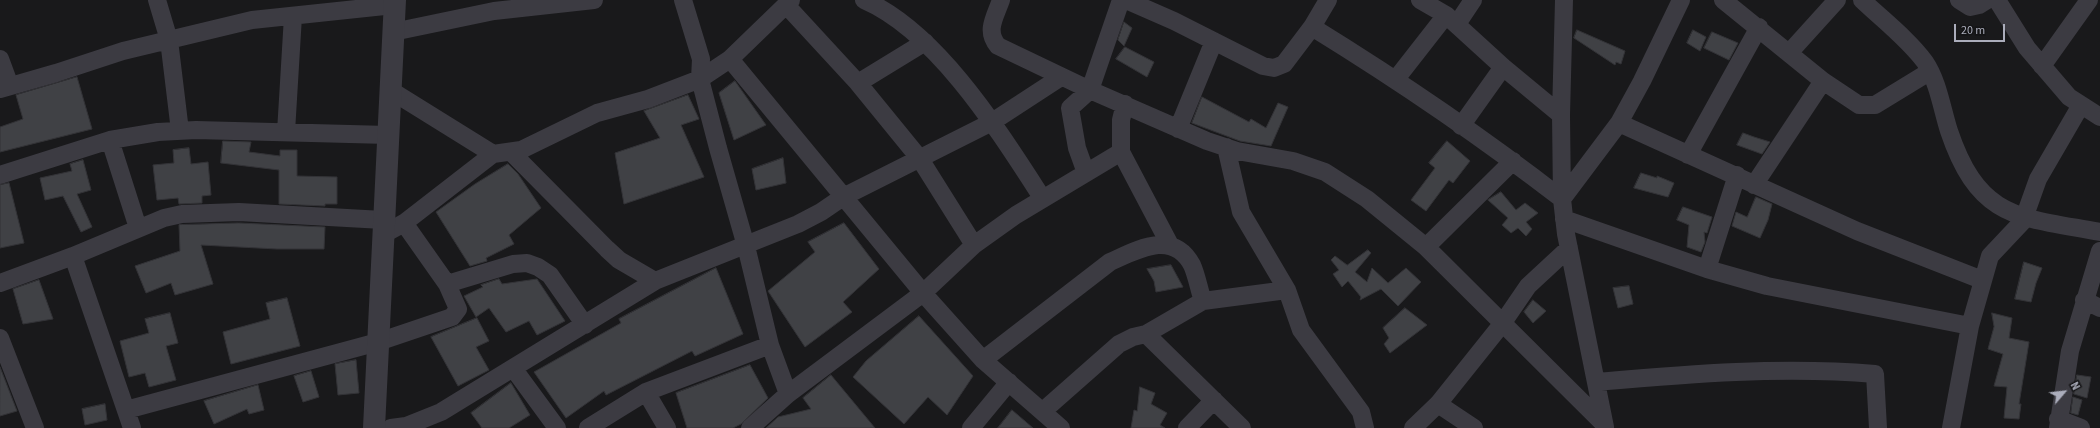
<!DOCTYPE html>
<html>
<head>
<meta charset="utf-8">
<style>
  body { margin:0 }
  #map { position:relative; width:2100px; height:428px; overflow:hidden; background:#19191b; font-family:"Source Sans 3",sans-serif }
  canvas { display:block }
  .north { position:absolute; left:2044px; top:372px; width:40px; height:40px; -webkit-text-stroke:3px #141416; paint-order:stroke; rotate:62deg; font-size:11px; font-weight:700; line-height:16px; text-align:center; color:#abadbb }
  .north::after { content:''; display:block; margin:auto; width:14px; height:18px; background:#abadbb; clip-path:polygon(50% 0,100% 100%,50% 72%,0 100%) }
  .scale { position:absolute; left:1954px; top:24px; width:51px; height:18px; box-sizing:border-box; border:2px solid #abadbb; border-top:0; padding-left:5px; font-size:12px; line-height:14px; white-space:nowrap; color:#abadbb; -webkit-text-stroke:3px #141416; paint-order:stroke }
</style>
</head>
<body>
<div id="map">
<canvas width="2100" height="428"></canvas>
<div class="north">N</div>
<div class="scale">20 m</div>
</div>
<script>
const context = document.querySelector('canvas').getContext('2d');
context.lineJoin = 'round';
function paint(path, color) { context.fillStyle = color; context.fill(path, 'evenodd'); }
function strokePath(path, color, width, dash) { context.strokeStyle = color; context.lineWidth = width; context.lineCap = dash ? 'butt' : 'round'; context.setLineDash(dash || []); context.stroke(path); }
const building = new Path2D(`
  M1124,22L1132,28L1124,46L1118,40Z
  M1577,30L1625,51L1621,64L1616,62L1615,65L1574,38Z
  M1693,30L1706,37L1700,51L1687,43Z
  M1712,32L1738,43L1729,60L1704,48Z
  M1125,47L1154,62L1147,77L1116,59Z
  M77,77L92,129L0,152V127L23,119L16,95Z
  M735,81L766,125L734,140L719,93Z
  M688,95L699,119L681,125L704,177L624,204L615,153L660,138L644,111Z
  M1202,97L1249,122L1251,119L1266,128L1278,103L1288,107L1271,146L1240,141L1192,123Z
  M1743,133L1754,137L1770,142L1762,154L1737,145Z
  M223,141L251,142L249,152L280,156V150H297V176L337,177V204H325V206L279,204V170L221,163Z
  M1447,141L1470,161L1453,183L1449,180L1426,211L1411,200L1435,168L1429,163Z
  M189,148L191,164L208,162L211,195L202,196V203L179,204L178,198L157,200L153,165L174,163L173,150Z
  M783,158L786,183L756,190L752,169Z
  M83,160L91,190L77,194L92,227L81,232L63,196L45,200L40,178L72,171L70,164Z
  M508,164L518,174L541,208L509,235L514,244L486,258L487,261L470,266L436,212L475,184Z
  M1641,173L1657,178V176L1674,183L1668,197L1634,188Z
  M9,183L24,243L0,248V185Z
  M1501,192L1516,210L1525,203L1538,213L1526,222L1532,229L1526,236L1518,228L1511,233L1502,225L1508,218L1488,200Z
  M1756,197L1772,204L1768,220L1760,238L1732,226L1736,212L1747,217Z
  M1683,207L1712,217L1707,233L1704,232L1705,242L1701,252L1687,247L1689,225L1677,220Z
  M239,223L325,227L324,249H277L201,245L213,284L175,295L171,283L146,293L135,266L180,251L179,225Z
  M844,223L879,269L843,302L852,312L805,347L768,291L815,252L808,242Z
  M1368,250L1371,253L1355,272L1367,282L1372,268L1388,283L1406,268L1421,282L1398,306L1381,289L1360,300L1361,297L1348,281L1342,287L1333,274L1339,270L1331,260L1335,256L1347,265Z
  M2024,262L2042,268L2036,283L2031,302L2015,299Z
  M1171,265L1183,287L1156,292L1154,281L1147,269Z
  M716,268L743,334L695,356L692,351L606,395L604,391L566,418L534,372L621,323L619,319Z
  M499,279L502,284L537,279L565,321L537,335L529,321L506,332L489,308L476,317L464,296L483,287L481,285Z
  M39,280L53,319L23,324L13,289Z
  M1629,286L1633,304L1618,308L1613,288Z
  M287,298L300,346L231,364L223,332L270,319L266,303Z
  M1533,300L1546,311L1533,323L1524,312Z
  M1405,308L1427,325L1390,353L1384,344L1389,338L1383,328Z
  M170,313L178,343L166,346L176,380L149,387L145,373L129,377L120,341L149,333L145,319Z
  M1992,313L2012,318L2009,338L2029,342L2019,404H2021L2019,419L2004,418L2007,387L1994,386L2003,354L1988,349L1994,327Z
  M919,316L973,376L947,415L928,397L904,424L853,377L866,361Z
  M477,318L489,341L476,347L489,370L458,386L431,337Z
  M356,360L359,393L338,395L335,364Z
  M750,365L768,398L741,424L733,428H687L676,393Z
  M0,367L17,411L0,416Z
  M311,371L319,397L303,402L294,376Z
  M831,375L875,428H766L778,417L811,409L803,398Z
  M2077,375L2091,377L2087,398L2074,394Z
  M511,383L530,415L509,428H482L471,413Z
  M258,385L264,410L249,414L247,409L214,424L204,401Z
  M1140,387L1155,393L1151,404L1167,413L1160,425L1165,428H1131L1134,410L1137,411Z
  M2073,397L2082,400L2078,415L2071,413Z
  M105,404L107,420L85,425L82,409Z
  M1012,410L1033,428H998Z`);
paint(building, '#404145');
strokePath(building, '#333337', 1);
strokePath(new Path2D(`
  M157,0L169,40L180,131
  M683,0L701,59L700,79L718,148L746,246L770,345L788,394
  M864,0C938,32 1000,133 1043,199
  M1001,0C995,17 985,31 998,46L1090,90L1207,141L1237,151L1293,161L1325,172L1367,199L1426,247L1604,424
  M1126,0L1174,21L1263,66L1274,68L1284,64L1312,27L1328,0
  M1420,0L1446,15L1503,67L1561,115
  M1564,0L1561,115L1562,199L1566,234L1605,427
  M1723,0L1823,81L1859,105H1875L1929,72
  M1862,0C1883,20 1908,39 1925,62C1938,81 1942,109 1949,131C1979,220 2019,217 2100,232
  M1959,0L1970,7L1979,5L1987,0
  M1997,0L2027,48L2069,97L2100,117
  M786,5L858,83L920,159L974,245
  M1457,24L1473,0
  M1312,27C1398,80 1482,137 1562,199L1619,123L1642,81L1681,0
  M393,32L494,11L594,0
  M1789,53L1837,0
  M0,59L10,86
  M730,59L923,293L983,360L1061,428
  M2042,66L2089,0
  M1396,79L1446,15
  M858,83L925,42
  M0,89L56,73L123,51L252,20L394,5
  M390,90L493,154
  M1125,104L1121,120V152L1170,245
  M1619,123L1857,231L1982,280
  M1461,126L1503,67
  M1178,129L1214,41
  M286,132L293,16
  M110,140L138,228
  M1226,147L1241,212L1287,290L1301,330L1361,412L1365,428
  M511,152L607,249L619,260L655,281
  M1688,155L1759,27
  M1086,173L1077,148L1070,108L1090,90L1121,0
  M0,175L110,140L158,132L196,130L388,135
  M1754,185L1823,81
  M1564,219L1707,269L1767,286L1970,326
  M382,235L404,223L493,154L521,150L597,113L648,99L700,79L730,59L791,0
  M1426,247L1513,161
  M73,256L132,428
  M1707,269L1737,175
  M0,283L73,256L164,218L182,214L239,212L383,220
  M447,284L513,264L527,263L538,267L550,275L585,325
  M2084,300L2100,308
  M1146,334L1242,428
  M0,338L35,428
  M983,360L1110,262C1137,250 1173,229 1192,265C1197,276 1199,290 1203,301
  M513,368L557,428
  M1596,382C1689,374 1781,366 1875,374L1878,428
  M646,392L667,428
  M1438,404L1474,428
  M126,410L378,342L452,317L458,309L447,284L404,223
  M1043,411L1119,344L1133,337L1146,334L1203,301L1287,290
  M2058,419L2081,428
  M391,428L406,426L441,412L655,281L798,224L821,212L843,197L992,122L1061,77
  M588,428L646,392L770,345
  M750,428L788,394L923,293L974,245L1016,215L1121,152
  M971,428L1009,382
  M1187,428L1214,400
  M1413,428L1438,404L1502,324L1528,286L1569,248
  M1951,428L1970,326L1990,256L2023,221L2038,179L2081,105
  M2058,428L2070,351L2100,251`), '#3c3b42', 18);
strokePath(new Path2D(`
  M374,428L395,0`), '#3c3b42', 22);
</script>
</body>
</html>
